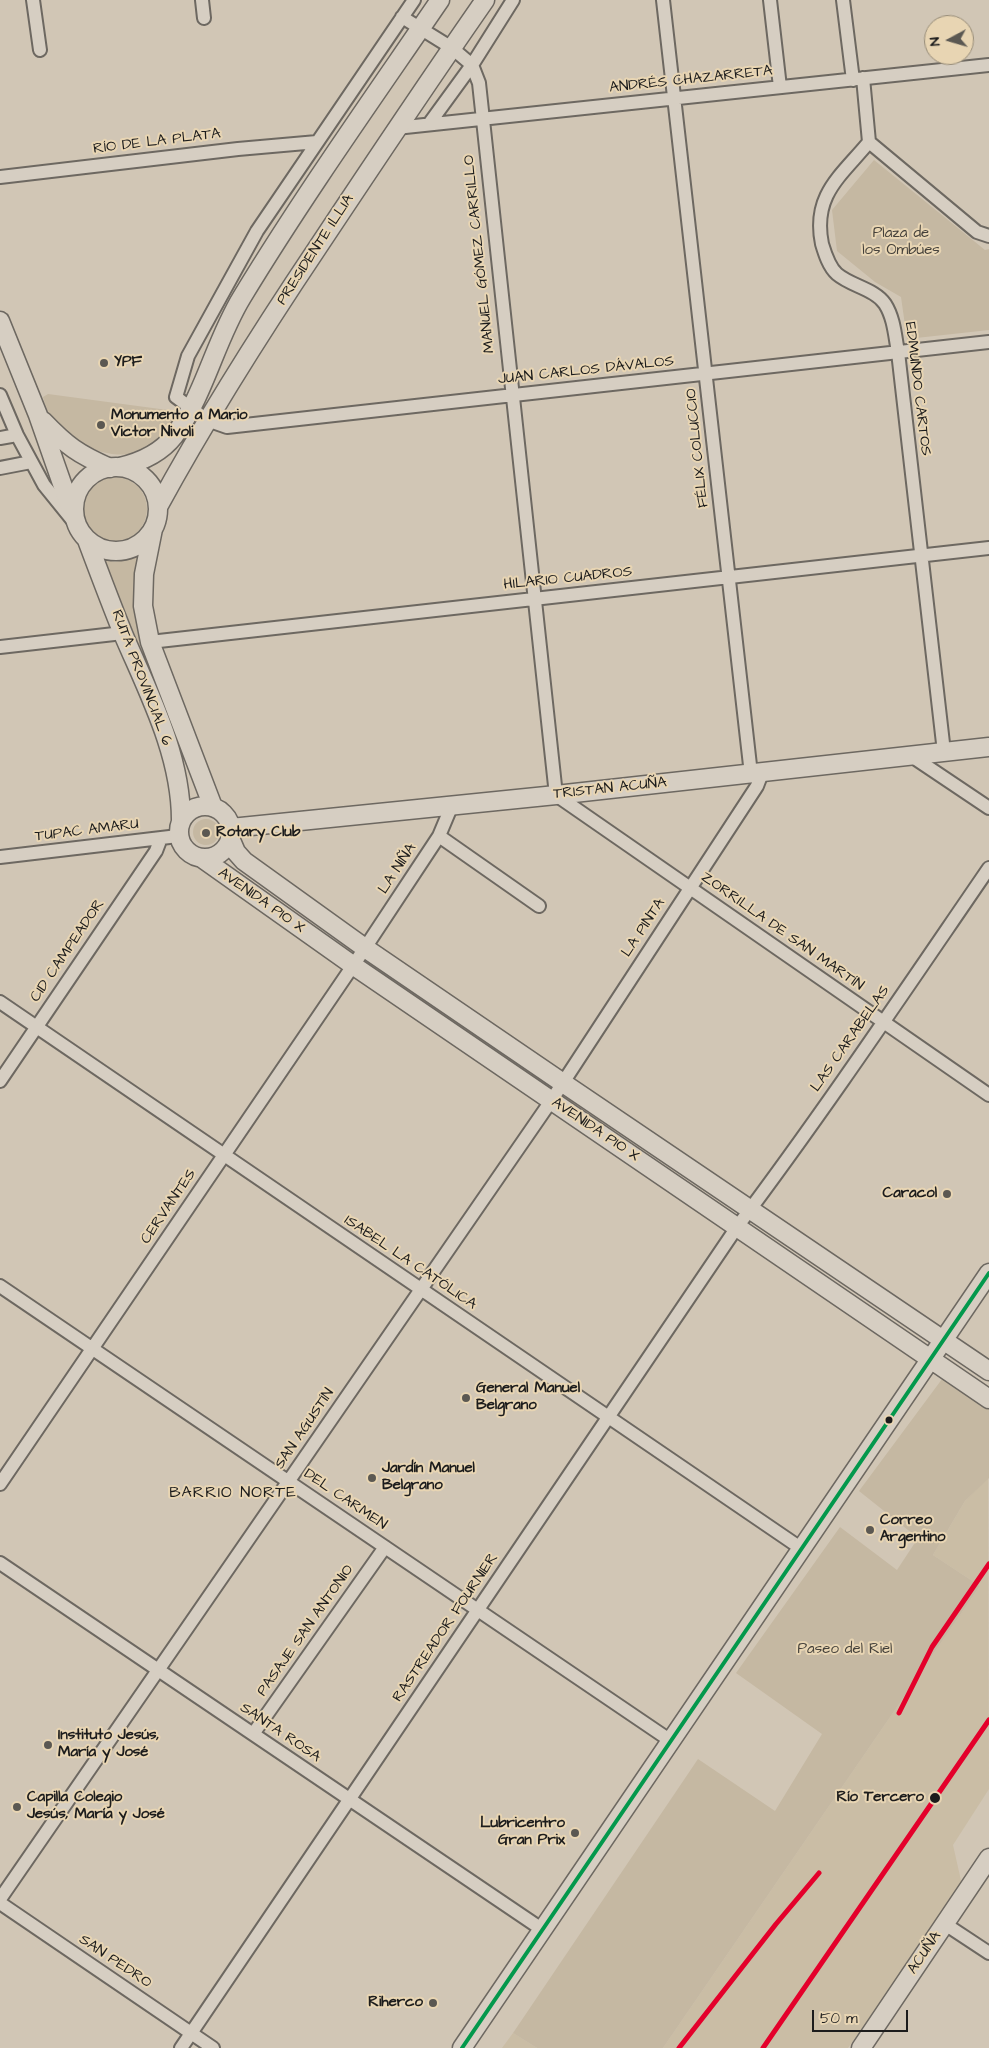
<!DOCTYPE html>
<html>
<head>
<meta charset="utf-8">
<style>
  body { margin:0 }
  #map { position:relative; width:989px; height:2048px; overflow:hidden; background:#d1c6b5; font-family:"Architects Daughter",sans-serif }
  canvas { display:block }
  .north { position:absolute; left:924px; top:15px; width:50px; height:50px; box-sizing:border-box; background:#e8d5b3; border:1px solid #968b77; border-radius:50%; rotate:264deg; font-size:14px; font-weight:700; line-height:20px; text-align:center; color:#1c1c1c }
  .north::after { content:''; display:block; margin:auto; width:18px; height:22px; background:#5b5852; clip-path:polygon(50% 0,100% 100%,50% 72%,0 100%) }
  .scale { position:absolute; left:812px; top:2010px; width:96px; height:22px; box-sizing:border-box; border:2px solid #1c1c1c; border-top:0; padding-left:6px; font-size:15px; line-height:18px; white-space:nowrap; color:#1c1c1c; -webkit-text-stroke:4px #e8d5b3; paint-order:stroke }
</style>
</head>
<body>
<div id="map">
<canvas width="989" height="2048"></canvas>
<div class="north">N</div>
<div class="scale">50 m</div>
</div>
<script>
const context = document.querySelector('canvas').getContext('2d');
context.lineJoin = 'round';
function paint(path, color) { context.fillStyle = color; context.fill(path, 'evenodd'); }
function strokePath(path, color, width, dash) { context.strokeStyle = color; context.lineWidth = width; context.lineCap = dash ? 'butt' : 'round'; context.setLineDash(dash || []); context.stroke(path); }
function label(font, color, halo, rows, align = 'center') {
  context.font = font + ' "Architects Daughter",sans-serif'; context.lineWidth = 4; context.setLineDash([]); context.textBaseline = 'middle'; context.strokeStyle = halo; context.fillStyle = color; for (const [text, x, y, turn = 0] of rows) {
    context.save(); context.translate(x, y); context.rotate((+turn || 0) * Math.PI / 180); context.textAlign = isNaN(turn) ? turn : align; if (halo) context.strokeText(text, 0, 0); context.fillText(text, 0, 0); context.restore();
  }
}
paint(new Path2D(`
  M988,1478L989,1789L953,1845L962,1885L848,2048H663L980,1586L933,1555L965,1501Z
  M513,2033L537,2048H502Z`), '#cabda5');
paint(new Path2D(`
  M874,160L985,250L989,249V330L907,339L901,297L875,282L837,251L832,210Z
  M48,394L175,411C175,420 168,430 160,436C153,443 145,450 135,453C108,460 69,443 53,421C48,414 45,405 43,397Z
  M83 509a32 32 0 1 1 64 0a32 32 0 1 1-64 0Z
  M139,557L135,602L141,651L104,560L115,562Z
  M193 832a13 13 0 1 1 26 0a13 13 0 1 1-26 0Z
  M948,1371L989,1399V1478L965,1501L933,1555L980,1586L663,2048H537L513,2033L698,1759L775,1811L822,1734L736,1673L840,1527L897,1570L918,1538L859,1491Z`), '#c5b8a2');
const minor = new Path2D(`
  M33,0L40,50
  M202,0L204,18
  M414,0L257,231L188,356L176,397L207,420L227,427L989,342
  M663,0L751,774
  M770,0L780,87
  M843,0L853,80
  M402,17L452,48L472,65L479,83L556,795L989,1095
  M863,78L869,142C841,176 812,195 822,244C825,254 829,267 837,274C851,286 875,289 885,304C894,318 895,336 898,352L944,752
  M429,124L472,65L513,0
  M396,128L989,65
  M869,142L977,232L989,236
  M0,177L238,149L317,142
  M0,395L17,435L44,485L78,527
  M0,438L17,435
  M0,468L31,462
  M150,642L989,548
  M0,647L123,633
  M913,757L989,808
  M439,836L539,906
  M0,857L178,836
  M0,1002L802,1549
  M0,1081L156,851L161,838
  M0,1286L671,1741
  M0,1484L365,948L439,836L452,805
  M0,1563L543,1930
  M253,1734L385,1547
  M0,1899L551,1101L757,786L762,773
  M0,1903L213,2048
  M945,1924L989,1953
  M181,2048L737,1227C825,1110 906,989 989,868`);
const secondary = new Path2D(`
  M0,321L38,415L73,515
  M43,421C67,446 78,454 110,468
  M120,467C141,462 160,454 174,436C205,394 215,341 242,297C304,195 373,98 440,0
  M74 509a42 42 0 1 1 84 0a42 42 0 1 1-84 0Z
  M158,507C207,417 261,332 318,247C373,164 428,82 485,0
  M153,529L144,574L143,606L150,642L213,807
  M87,540C99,572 111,604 124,636C149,694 181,755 181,820
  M179 832a26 26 0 1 1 52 0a26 26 0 1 1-52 0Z
  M231,828L556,795L989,747
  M230,838L236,852L244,861L365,948L563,1083L989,1371
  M203,859L354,966L989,1399
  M462,2048L989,1273
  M861,2048L989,1858`);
strokePath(minor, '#6d6861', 16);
strokePath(secondary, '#6d6861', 21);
strokePath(minor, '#d6cec2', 12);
strokePath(secondary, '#d6cec2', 18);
strokePath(new Path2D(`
  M462,2048L989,1273`), '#03984c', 4);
strokePath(new Path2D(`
  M899,1713L932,1647L989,1564
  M679,2048L776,1924L819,1873
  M763,2048L989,1720`), '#e4002b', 5);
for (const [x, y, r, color] of [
  [104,363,5,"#5b5852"],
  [101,425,5,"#5b5852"],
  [206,833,5,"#5b5852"],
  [947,1194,5,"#5b5852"],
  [466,1398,5,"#5b5852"],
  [889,1420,4.5,"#1c1c1c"],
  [372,1478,5,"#5b5852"],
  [870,1530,5,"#5b5852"],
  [48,1745,5,"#5b5852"],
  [935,1798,6,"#1c1c1c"],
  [17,1807,5,"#5b5852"],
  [575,1833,5,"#5b5852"],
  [433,2003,5,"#5b5852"]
]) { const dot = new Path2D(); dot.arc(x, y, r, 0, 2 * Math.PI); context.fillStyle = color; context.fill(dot); strokePath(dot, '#e8d5b3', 2); }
label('15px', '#1c1c1c', '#e8d5b3', [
  ["ANDRÉS CHAZARRETA",691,80,-6],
  ["RÍO DE LA PLATA",157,142,-7],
  ["PRESIDENTE ILLIA",316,250,-57],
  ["MANUEL GÓMEZ CARRILLO",480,254,-96],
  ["JUAN CARLOS DÁVALOS",586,371,-6],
  ["EDMUNDO CARTOS",917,389,83],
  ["FÉLIX COLUCCIO",698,448,-96],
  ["HILARIO CUADROS",568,579,-6],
  ["RUTA PROVINCIAL 6",141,678,69],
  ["TRISTAN ACUÑA",610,789,-6],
  ["TUPAC AMARU",87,831,-7],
  ["LA NIÑA",398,869,-57],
  ["AVENIDA PIO X",261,901,35],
  ["LA PINTA",644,928,-57],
  ["ZORRILLA DE SAN MARTÍN",782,932,35],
  ["CID CAMPEADOR",68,951,-56],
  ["LAS CARABELAS",851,1039,-55],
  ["AVENIDA PIO X",595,1130,34],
  ["CERVANTES",169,1207,-56],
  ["ISABEL LA CATÓLICA",410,1263,34],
  ["SAN AGUSTÍN",305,1429,-56],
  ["DEL CARMEN",345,1500,34],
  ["RASTREADOR FOURNIER",446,1628,-56],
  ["PASAJE SAN ANTONIO",306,1631,-55],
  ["SANTA ROSA",280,1733,34],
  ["ACUÑA",925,1953,-56],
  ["SAN PEDRO",115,1962,34]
]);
label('15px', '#44403a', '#e8d5b3', [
  ["Plaza de",901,234],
  ["los Ombúes",901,251],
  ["Paseo del Riel",845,1650]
]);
label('bold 15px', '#1c1c1c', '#e8d5b3', [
  ["YPF",114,363],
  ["Monumento a Mario",111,416],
  ["Victor Nivoli",111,433],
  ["Rotary Club",216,833],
  ["Caracol",937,1194,"right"],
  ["General Manuel",476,1389],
  ["Belgrano",476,1406],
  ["Jardín Manuel",382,1469],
  ["Belgrano",382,1486],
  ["Correo",880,1521],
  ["Argentino",880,1538],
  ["Instituto Jesús,",58,1736],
  ["María y José",58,1753],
  ["Capilla Colegio",27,1798],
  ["Jesús, María y José",27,1815],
  ["Lubricentro",565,1824,"right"],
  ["Gran Prix",565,1841,"right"],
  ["Riherco",423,2003,"right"]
], 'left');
label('bold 15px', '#1c1c1c', '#e8d5b3', [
  ["Río Tercero",924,1798]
], 'right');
context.letterSpacing = '1px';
label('16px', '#1c1c1c', '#e8d5b3', [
  ["BARRIO NORTE",233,1494]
]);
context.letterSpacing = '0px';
</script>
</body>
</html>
